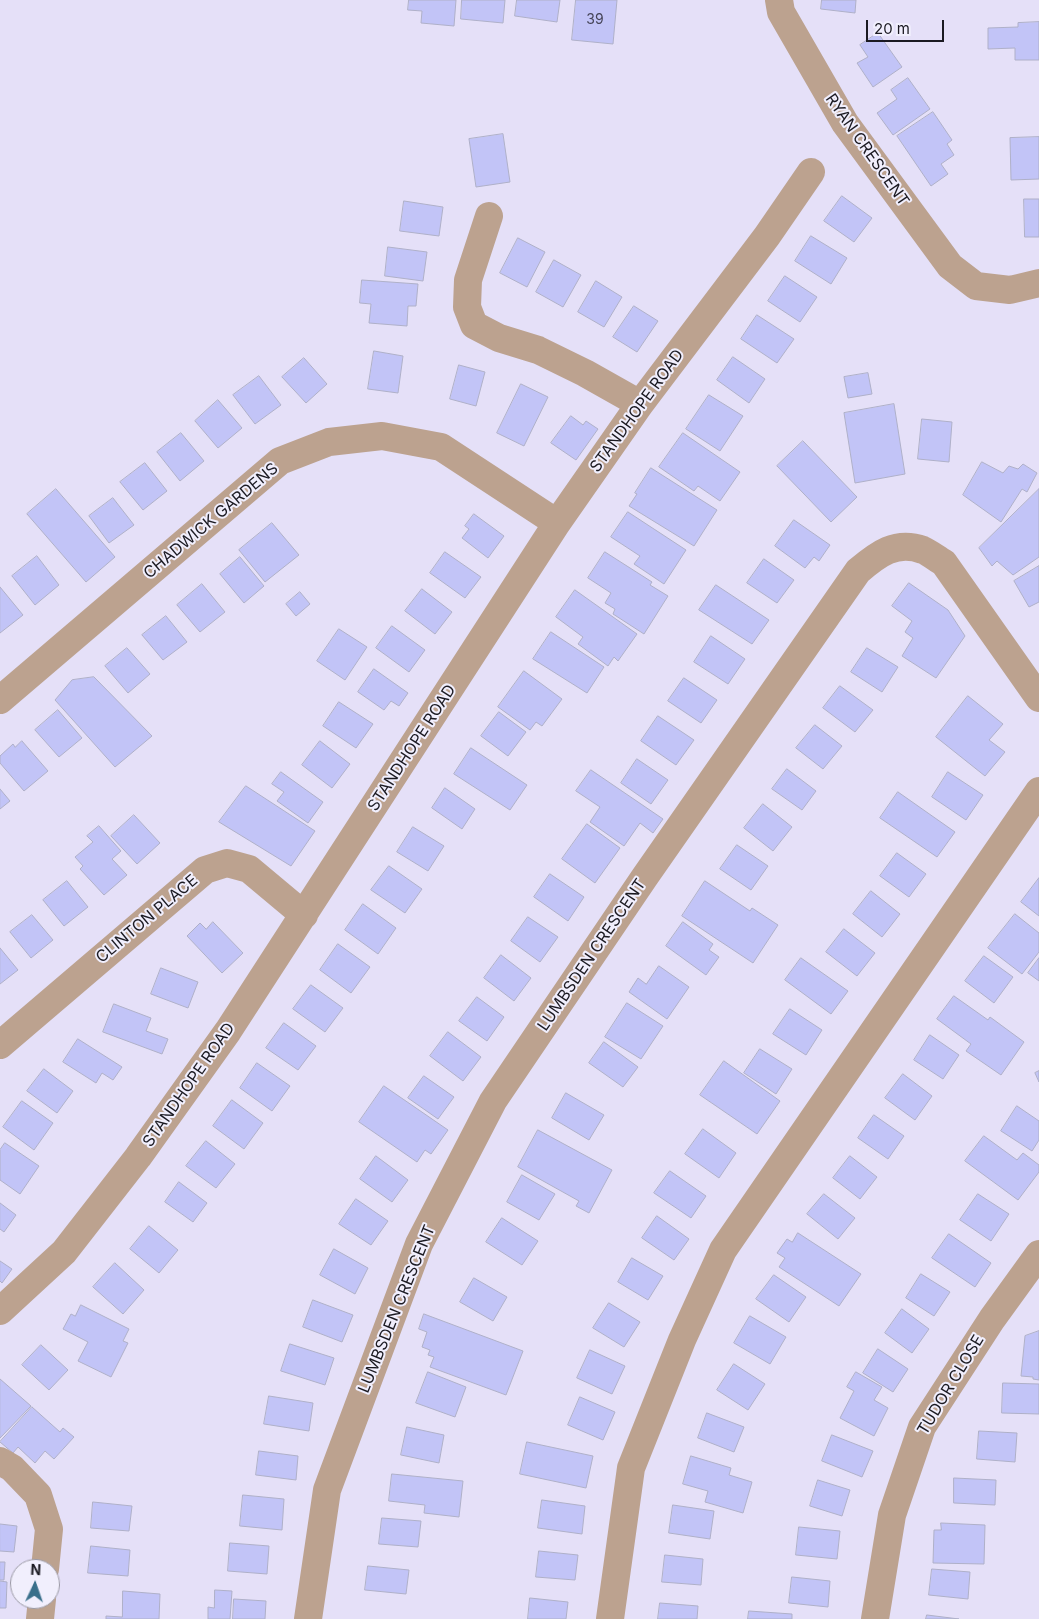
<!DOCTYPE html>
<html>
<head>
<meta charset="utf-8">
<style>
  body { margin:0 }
  #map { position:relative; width:1039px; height:1619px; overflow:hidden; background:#e5e0f8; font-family:Inter,sans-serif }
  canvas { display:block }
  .north { position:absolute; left:10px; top:1559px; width:50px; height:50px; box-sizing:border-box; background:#f1effd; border:1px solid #9b9aa5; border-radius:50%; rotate:3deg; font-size:14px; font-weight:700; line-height:20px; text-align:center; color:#1b1a22 }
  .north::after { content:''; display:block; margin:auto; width:18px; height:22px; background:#396f8b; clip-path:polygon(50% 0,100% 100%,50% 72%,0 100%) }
  .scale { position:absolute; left:866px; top:20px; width:78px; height:22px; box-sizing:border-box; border:2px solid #1b1a22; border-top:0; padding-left:6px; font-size:15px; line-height:18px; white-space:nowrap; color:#1b1a22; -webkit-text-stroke:4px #f1effd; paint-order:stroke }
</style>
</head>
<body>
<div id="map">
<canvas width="1039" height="1619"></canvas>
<div class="north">N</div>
<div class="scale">20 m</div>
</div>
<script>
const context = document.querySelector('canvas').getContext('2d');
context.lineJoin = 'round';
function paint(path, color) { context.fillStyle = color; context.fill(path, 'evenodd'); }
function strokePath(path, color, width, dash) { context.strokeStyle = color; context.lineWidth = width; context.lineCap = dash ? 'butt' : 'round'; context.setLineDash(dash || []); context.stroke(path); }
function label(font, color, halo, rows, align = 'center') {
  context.font = font + ' Inter,sans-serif'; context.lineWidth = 4; context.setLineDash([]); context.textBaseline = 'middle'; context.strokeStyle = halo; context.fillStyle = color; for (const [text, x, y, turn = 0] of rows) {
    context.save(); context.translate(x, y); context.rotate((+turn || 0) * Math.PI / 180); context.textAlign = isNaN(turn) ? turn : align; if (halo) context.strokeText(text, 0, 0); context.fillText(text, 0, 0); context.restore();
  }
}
const building = new Path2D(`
  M409,0H456L454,26L421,23L422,11L408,10Z
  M462,0H505L503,23L461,19Z
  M517,0H560L557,22L515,16Z
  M576,0H617L613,44L572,40Z
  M822,0H856L855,13L821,9Z
  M1039,22V60H1015V48L988,49V28L1018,27V23Z
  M878,33L902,67L873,87L857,63L868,57L860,45Z
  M908,78L930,109L893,135L877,113L897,99L891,90Z
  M933,112L952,140L947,144L954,155L941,164L948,174L931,186L897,136Z
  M503,134L510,182L476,187L469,139Z
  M1039,137V179L1011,180L1010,138Z
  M842,196L872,218L854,242L824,221Z
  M1024,199H1039V237H1025Z
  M404,201L443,207L439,236L400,231Z
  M811,236L847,258L831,284L795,261Z
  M518,238L545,252L527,287L500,273Z
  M388,247L427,252L423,281L385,276Z
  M554,260L581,275L563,307L536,292Z
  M785,276L817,297L800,322L768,301Z
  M362,280L418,284L416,306H408L407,326L369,323L371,304L360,303Z
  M596,281L622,297L604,327L578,312Z
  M634,306L658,321L637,352L613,337Z
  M757,315L794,339L777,363L741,339Z
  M374,351L403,356L398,393L368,389Z
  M733,357L765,379L749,403L717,380Z
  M304,358L327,384L306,403L282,377Z
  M459,365L485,372L476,406L450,399Z
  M868,373L872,394L848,398L844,377Z
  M259,376L281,405L255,424L233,395Z
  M521,384L548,397L524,446L497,433Z
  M709,395L743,416L720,451L686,429Z
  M218,400L242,428L218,448L195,421Z
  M894,404L905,474L855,483L844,413Z
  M571,416L583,425L586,421L598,429L576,460L551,443Z
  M922,419L952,422L949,462L918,459Z
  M181,433L204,461L180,481L157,452Z
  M683,433L740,472L720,501L698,486L694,491L659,467Z
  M803,441L857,497L831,522L777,466Z
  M982,462L1003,473L1009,466L1018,469L1023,464L1037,473L1027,492L1022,489L1001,522L963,495Z
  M145,463L167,491L143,510L120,482Z
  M651,468L717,510L694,546L629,506L637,494L635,493Z
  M56,489L115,557L86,582L27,514Z
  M1039,489V557L1013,575L997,561L992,566L979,548Z
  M113,498L134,525L109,543L89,516Z
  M628,512L686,550L664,584L634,564L640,556L611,537Z
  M474,514L504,536L488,558L462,538L469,529L465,526Z
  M794,520L830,545L819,561L814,557L805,568L775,546Z
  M272,523L299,555L265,582L239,550Z
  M445,552L481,577L465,598L430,573Z
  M605,552L652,582L650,585L668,596L644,634L613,614L615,609L605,603L611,593L588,578Z
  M37,556L59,585L35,605L12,576Z
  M240,557L264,586L244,603L220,574Z
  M764,559L794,580L777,603L747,583Z
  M1039,566V602L1029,607L1014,581Z
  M909,583L948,610L965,636L936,678L902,656L913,638L905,632L912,621L892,606Z
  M202,584L225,612L200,632L177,605Z
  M716,585L769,620L752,644L699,610Z
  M0,587L23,615L0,633Z
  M422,589L452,612L435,634L405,611Z
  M575,590L637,634L618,661L614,657L608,666L578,644L583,637L556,617Z
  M300,592L310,604L296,616L286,604Z
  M166,616L187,642L163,660L142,635Z
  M392,626L425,650L409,672L376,648Z
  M339,629L367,647L345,680L317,661Z
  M551,632L604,667L587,693L533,659Z
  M711,636L745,659L728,684L694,662Z
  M127,648L150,674L128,693L105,666Z
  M867,648L898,667L882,692L851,672Z
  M374,669L408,693L399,706L391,701L384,710L358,692Z
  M524,671L562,699L542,726L536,722L530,730L498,707Z
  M94,677L152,736L115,767L55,700L72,680Z
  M684,678L717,700L701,723L668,701Z
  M840,686L873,710L855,732L823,708Z
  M968,696L1003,724L989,740L1005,752L985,776L936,737Z
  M339,702L373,724L356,748L323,726Z
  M58,710L82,738L59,757L35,730Z
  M499,712L526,732L508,756L481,736Z
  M658,716L694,740L676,765L641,741Z
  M815,725L842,746L823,769L796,748Z
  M22,741L48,771L24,791L0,763V756L13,744L15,747Z
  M320,741L350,764L332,788L302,765Z
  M471,748L527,785L510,810L454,774Z
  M637,759L668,780L651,804L621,783Z
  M787,769L816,791L802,810L772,789Z
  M591,770L663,819L653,833L640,823L624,846L590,822L600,807L576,791Z
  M281,772L323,802L308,823L277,801L284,792L272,784Z
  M948,772L983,795L966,820L932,797Z
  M246,786L315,831L291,866L219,822Z
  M445,788L475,809L462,829L432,808Z
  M0,789L10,801L0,809Z
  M898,792L955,832L937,857L880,818Z
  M763,804L792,827L773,851L744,828Z
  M134,815L160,843L137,864L111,836Z
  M587,824L620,848L595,883L562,859Z
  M99,826L121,851L112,859L127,875L104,895L80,869L83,866L75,857L93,842L87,836Z
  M413,827L444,846L428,871L397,852Z
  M737,845L768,866L751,890L720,869Z
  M897,853L926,874L909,897L880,876Z
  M389,866L422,889L405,913L371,890Z
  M550,874L584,897L568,921L534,897Z
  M1039,878V916L1021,902Z
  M67,881L88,907L64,926L43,900Z
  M705,881L750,911L752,908L778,925L753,963L682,916Z
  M871,891L900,914L882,937L853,914Z
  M363,904L396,928L378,954L345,930Z
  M1015,914L1039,933V952L1022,974L988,948Z
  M32,915L53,940L31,958L10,932Z
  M528,917L558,937L540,962L511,941Z
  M213,922L243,953L222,973L187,936L200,923L206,929Z
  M683,922L713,944L709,950L719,957L706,975L666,946Z
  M844,929L875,953L857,976L826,952Z
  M338,944L370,967L351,993L320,970Z
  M0,948L18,970L0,984Z
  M501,955L531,978L514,1001L484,978Z
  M984,956L1013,977L994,1003L965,981Z
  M801,958L848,991L831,1014L785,980Z
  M1039,958V981L1028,973Z
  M659,966L689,987L667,1019L629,992L638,978L646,984Z
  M161,968L198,982L188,1008L151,994Z
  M311,985L343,1008L325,1032L293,1009Z
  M954,996L988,1020L990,1017L1024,1042L1001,1075L966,1051L971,1044L937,1019Z
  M477,997L504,1017L487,1041L459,1021Z
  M627,1003L663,1026L641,1059L605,1037Z
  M114,1004L151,1018L146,1031L168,1039L162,1054L103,1032Z
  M790,1009L822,1030L806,1055L773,1034Z
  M284,1023L316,1046L298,1070L266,1048Z
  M448,1032L481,1057L463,1081L430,1056Z
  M930,1035L959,1055L943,1079L914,1060Z
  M78,1039L122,1067L113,1080L102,1073L96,1083L63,1062Z
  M604,1042L638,1067L623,1087L589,1063Z
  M760,1049L792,1069L776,1094L744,1073Z
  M724,1061L780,1101L757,1134L700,1095Z
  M257,1063L290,1086L272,1111L240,1088Z
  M44,1069L73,1091L57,1113L27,1091Z
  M1039,1071V1082L1035,1073Z
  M903,1074L932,1096L915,1120L885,1098Z
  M424,1076L454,1097L438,1119L408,1098Z
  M384,1086L448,1130L431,1154L425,1150L417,1162L359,1122Z
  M566,1093L604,1115L589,1140L552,1118Z
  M232,1100L263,1123L244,1149L213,1126Z
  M22,1101L53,1123L34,1150L3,1127Z
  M1017,1106L1039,1121V1140L1032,1151L1001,1131Z
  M874,1115L904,1136L888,1159L858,1138Z
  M703,1129L736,1153L719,1178L685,1154Z
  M538,1130L612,1170L589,1213L576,1206L579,1201L518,1167Z
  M984,1136L1017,1160L1023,1153L1039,1165V1172L1018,1200L965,1161Z
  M206,1141L235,1164L216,1188L186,1166Z
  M5,1143L39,1166L20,1194L0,1180V1150Z
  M376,1156L408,1180L392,1202L360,1179Z
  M850,1156L877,1177L860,1199L833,1178Z
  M670,1171L706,1196L691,1218L654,1193Z
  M522,1175L555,1194L539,1220L507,1202Z
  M179,1182L207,1203L193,1222L165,1202Z
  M824,1194L855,1218L838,1239L807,1214Z
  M978,1194L1009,1214L991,1241L960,1220Z
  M356,1199L388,1221L371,1245L339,1224Z
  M0,1203L16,1215L4,1232L0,1229Z
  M657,1216L689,1239L674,1260L642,1238Z
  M502,1218L538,1241L522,1265L486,1242Z
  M149,1226L178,1250L159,1273L130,1249Z
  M798,1233L861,1274L839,1306L779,1267L785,1258L777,1253L787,1239L792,1242Z
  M949,1234L991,1263L975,1287L932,1258Z
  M334,1249L368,1268L355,1294L320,1275Z
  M632,1258L663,1276L648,1300L618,1282Z
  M0,1261L12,1269L2,1283L0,1281Z
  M115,1263L144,1290L123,1314L93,1287Z
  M921,1274L950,1292L934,1316L906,1298Z
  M774,1275L806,1297L789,1322L756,1299Z
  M474,1278L507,1297L493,1321L460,1302Z
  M313,1300L353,1315L342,1342L303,1327Z
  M609,1303L640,1322L624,1347L593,1328Z
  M81,1305L129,1329L123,1341L128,1343L111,1377L78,1361L88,1342L63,1329L71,1314L75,1316Z
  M902,1309L929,1329L912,1353L885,1333Z
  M424,1314L523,1351L506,1395L430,1367L434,1357L428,1355L430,1350L422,1347L427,1332L419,1329Z
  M750,1316L786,1337L770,1364L734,1343Z
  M1039,1331V1380L1033,1379V1377L1021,1376L1025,1336Z
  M290,1344L334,1358L325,1385L281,1371Z
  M41,1345L68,1370L49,1390L22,1365Z
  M878,1349L908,1369L893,1392L863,1373Z
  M590,1350L625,1366L612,1394L577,1378Z
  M734,1364L765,1384L748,1410L717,1390Z
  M428,1372L466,1387L455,1417L416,1403Z
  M856,1372L882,1387L874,1400L888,1408L874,1436L840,1418L854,1391L847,1387Z
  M0,1379L31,1406L0,1438Z
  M1003,1383L1039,1384V1414L1002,1413Z
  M269,1396L313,1403L309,1431L264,1424Z
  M580,1397L615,1412L603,1440L568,1425Z
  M32,1407L60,1432L63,1428L74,1437L54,1459L45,1451L35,1463L18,1447L13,1453L0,1442Z
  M707,1413L744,1427L734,1452L698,1438Z
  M407,1427L444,1435L439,1463L401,1455Z
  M979,1431L1017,1433L1015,1462L977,1459Z
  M832,1435L873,1451L862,1477L822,1461Z
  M527,1442L593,1456L586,1488L520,1474Z
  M259,1451L298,1456L296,1480L256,1475Z
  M691,1456L731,1468L729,1475L752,1482L743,1513L705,1502L708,1491L683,1484Z
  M392,1474L463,1481L459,1517L424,1513L425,1505L389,1501Z
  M954,1478L996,1480L995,1505L954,1503Z
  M818,1480L850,1490L842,1516L810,1506Z
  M243,1495L284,1499L282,1530L240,1526Z
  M542,1500L585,1506L582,1534L538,1528Z
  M93,1502L132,1506L129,1531L91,1528Z
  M673,1505L714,1511L710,1539L669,1533Z
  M382,1518L421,1521L418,1547L379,1544Z
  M941,1523L985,1525L984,1564L933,1563L934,1530H941Z
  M0,1524L17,1526L14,1552L0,1551Z
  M799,1527L840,1531L837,1559L796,1555Z
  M230,1543L269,1546L267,1574L228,1571Z
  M91,1546L130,1550L128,1576L88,1573Z
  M539,1551L578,1555L575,1580L536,1577Z
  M665,1555L703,1559L701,1585L662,1582Z
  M0,1562H5L4,1580H0Z
  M368,1566L409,1570L406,1594L365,1590Z
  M932,1569L970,1572L968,1599L929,1595Z
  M792,1577L830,1581L828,1607L789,1603Z
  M0,1581L7,1582L6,1608H0Z
  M215,1590L232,1591L230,1619H208V1607L214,1608Z
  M123,1591L160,1594L159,1619H106V1616L122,1617Z
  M530,1598L568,1602L566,1619H528Z
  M234,1599L266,1601L265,1619H233Z
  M660,1603L698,1606L697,1619H658Z
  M749,1611L792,1614V1619H748Z
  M927,1615L959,1619H926Z`);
paint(building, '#c2c4f7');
strokePath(building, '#afb0c8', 1);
strokePath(new Path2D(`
  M779,0L781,12L845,123L950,266L976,286L1010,290L1039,283
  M489,216L468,280L467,307L474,325L499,338L538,350L585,373L640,404
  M0,700L280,461L329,442L382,436L441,447L557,523
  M0,1045L205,870L227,863L249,869L304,915
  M0,1311L64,1252L138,1157L228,1031L557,523L640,404L767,236L811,172
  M0,1461L12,1468L38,1495L49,1529L45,1569
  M40,1619L42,1599
  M308,1619L327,1490L419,1244L493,1101L644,878L858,571C878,554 896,540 923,550C930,553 937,559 944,563L1039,698
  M610,1619L631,1468L682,1340L723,1250L1039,791
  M875,1619L892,1515L922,1427L992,1319L1039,1254`), '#bca28f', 28);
label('14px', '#454457', null, [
  ["39",595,20]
]);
label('16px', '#1b1a22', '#f1effd', [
  ["RYAN CRESCENT",867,150,55],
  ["STANDHOPE ROAD",637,411,-54],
  ["CHADWICK GARDENS",211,521,-40],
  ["STANDHOPE ROAD",412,748,-57],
  ["CLINTON PLACE",147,919,-40],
  ["LUMBSDEN CRESCENT",592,955,-56],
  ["STANDHOPE ROAD",189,1085,-55],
  ["LUMBSDEN CRESCENT",397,1309,-68],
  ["TUDOR CLOSE",951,1385,-59]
]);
</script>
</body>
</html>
